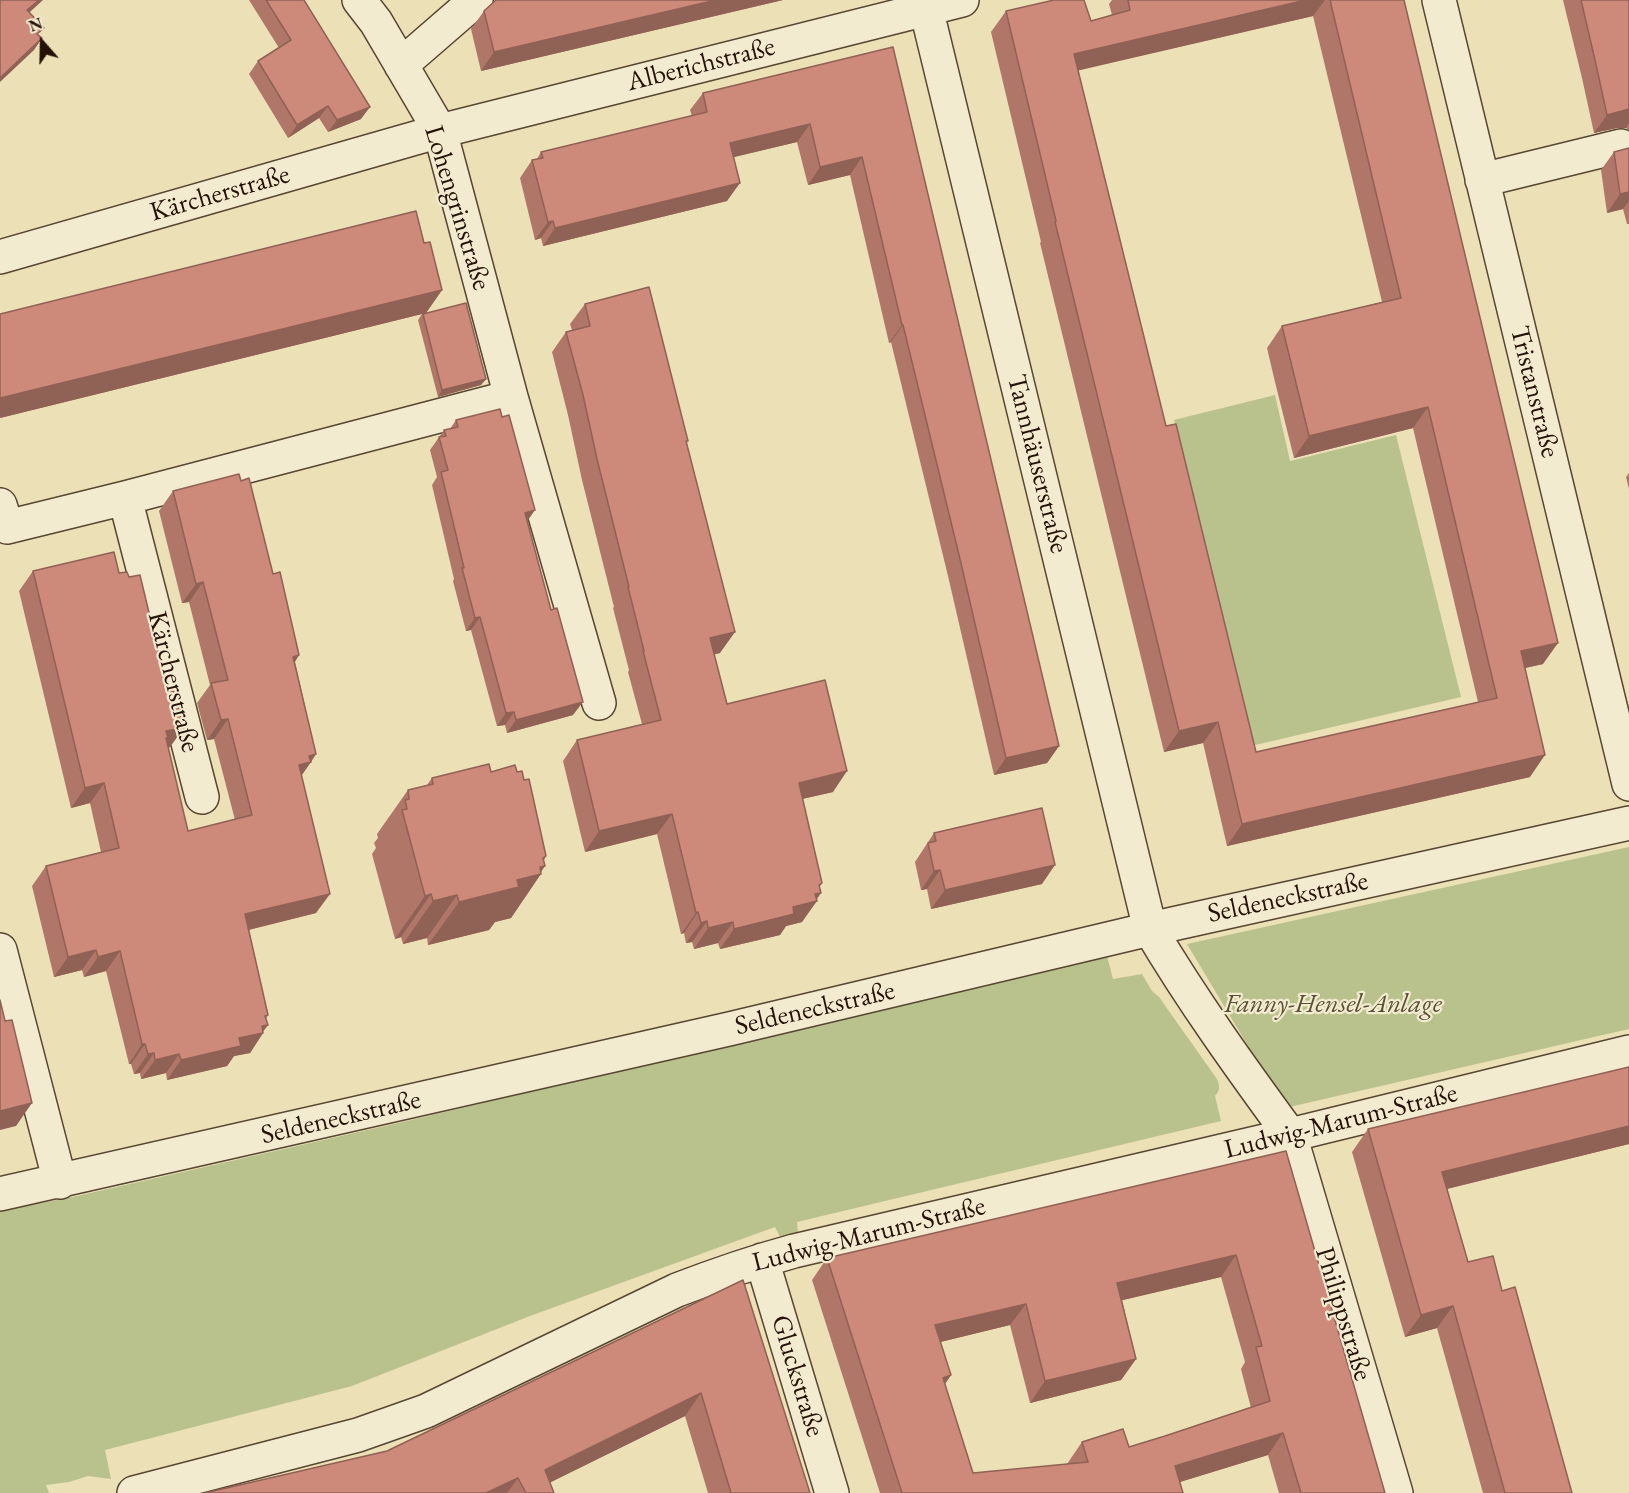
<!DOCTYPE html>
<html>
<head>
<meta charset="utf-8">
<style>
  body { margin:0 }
  #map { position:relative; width:1629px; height:1493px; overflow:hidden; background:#ece0b6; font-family:"EB Garamond",serif }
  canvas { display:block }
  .north { position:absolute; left:12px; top:12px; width:60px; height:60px; -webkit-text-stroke:4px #f3ebd0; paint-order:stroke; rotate:340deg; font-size:16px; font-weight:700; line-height:24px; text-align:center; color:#251206 }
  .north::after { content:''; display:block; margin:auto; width:21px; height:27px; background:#251206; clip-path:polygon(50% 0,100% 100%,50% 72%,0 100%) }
</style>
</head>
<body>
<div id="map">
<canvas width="1629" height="1493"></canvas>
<div class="north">N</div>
</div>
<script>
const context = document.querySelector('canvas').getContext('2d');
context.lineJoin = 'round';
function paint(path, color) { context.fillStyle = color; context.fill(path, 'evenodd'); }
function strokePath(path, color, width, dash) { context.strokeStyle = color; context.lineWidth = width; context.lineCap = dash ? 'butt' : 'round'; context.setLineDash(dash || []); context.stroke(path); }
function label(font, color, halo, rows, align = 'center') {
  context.font = font + ' "EB Garamond",serif'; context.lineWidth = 4.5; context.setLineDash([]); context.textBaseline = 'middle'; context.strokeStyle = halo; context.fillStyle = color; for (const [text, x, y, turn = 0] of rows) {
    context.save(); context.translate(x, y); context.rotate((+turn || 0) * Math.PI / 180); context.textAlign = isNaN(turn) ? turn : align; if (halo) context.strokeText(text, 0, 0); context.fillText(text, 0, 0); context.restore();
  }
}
paint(new Path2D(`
  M1275,395L1290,461L1396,435L1461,697L1251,746L1174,420Z
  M1629,847V1029L1285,1108L1187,944Z
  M1107,956L1113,979L1142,974L1152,991L1159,997L1217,1079C1220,1086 1220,1091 1215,1096L1221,1121L797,1222L798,1232L780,1237L775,1227L530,1316L352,1386L105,1450L111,1479L88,1476L69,1482L46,1485L49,1493H0V1211L77,1196L398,1123Z`), '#b9c28d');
const minor = new Path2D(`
  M359,0L376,22L440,131L511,397L599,703
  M924,0L1150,929C1192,1000 1241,1068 1290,1135L1396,1493
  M1439,0L1629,784
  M401,65L476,0
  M1482,180L1621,146
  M0,257L440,131L962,0
  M125,498L202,797
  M0,505L7,527L125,498L511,397
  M0,950L60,1182
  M0,1194L729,1029L1150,929L1629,823
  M762,1260L832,1493
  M134,1493L358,1435L426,1411L677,1290C716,1275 754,1262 794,1251L1290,1135L1629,1052`);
strokePath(minor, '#574632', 36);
strokePath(minor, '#f3ebd0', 33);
paint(new Path2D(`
  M249,0H304L361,119L328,132L319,118L288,138L249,74L258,61L279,48Z
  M783,0L481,71L471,29L484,11Z
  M1112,0H1404L1543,664L1525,668L1530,777L1227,846L1203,743L1164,752L1040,243L1041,242L991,32L1006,11L1091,21L1112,15L1109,4ZM1313,16L1382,302L1282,326L1267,348L1275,382L1294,458L1413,428L1478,702L1256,752L1166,426L1078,70Z
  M1563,0H1629V130L1626,128H1617L1594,133L1582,78Z
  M893,47L1059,746L1047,763L994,775L948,576L891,342L889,343L850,175L808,185L797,142L733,157L727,201L543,246L541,238L535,240L520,178L532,160L537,159L541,152L692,116L690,110L703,93Z
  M1629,148V224H1627L1623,209L1607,213L1601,170L1614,152Z
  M424,243L442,290L426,313L486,379L481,385L438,397L418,320L422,314L0,418Z
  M585,304L688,441L686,443L720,653L714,654L727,704L833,792L802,799L822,883L819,887L816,899L802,922L786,926L780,935L720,949L718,943L694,949L692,942L686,943L684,933L681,934L657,834L585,852L563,761L577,740L642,724L628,672L629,670L613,608L614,607L582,480L568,415L552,352L566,332L572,330L570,324Z
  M456,420L527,521L573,715L507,733L505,725L497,726L471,630L466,631L453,581L454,579L432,485L437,477L430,450L444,430L450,429Z
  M1629,473V489L1626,477Z
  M173,491L273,574L299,655L295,662L316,754L301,776L316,913L249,930L268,1015L266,1019L268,1025L263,1031V1033L250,1053L234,1056L227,1066L167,1080L166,1073L141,1079L140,1073L134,1074L131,1064H129L106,971L84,977L82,970L54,977L32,886L46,866L101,852L90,803L71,808L19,591L33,571L119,573L170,747L168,748L188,831L235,820L214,739L207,740L197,703L210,685L189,602L182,603L159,511Z
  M491,772H517L524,780L546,856L544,860L541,873L511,918L495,922L489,930L428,945L427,938L403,944L401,937L395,939L372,854L376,848L374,843L378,838L377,834L408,790L427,785L432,778Z
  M934,833L1042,884L931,909L927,889L921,890L915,862Z
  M1368,1129L1629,1144L1447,1189L1468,1262L1502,1291L1572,1493H1483L1437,1328L1405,1337L1352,1152Z
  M1286,1151L1385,1493H1279L1268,1455L1180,1482L1183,1493H880L812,1280L827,1258ZM1221,1277L1245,1362L1241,1369L1251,1408L1165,1436L1129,1447L1082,1442L1067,1464L973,1473L945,1384L951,1375L940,1342L1010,1325L1030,1403L1121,1380L1136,1359L1122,1300Z
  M743,1280L810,1493H708L685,1416L550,1482L554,1493H205L387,1451Z`), '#b07769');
paint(new Path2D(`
  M39,0H43L19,22L27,10Z
  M716,0H783L481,71L494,52Z
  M1306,0H1325L1313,16L1059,75L1074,54Z
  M42,38L34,50L0,82V78Z
  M328,106L319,118L288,138L297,125Z
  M370,107L361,119L328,132L337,120Z
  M1629,109V123L1626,128H1617L1594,133L1607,115Z
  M810,124L797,142L718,161L730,143Z
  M862,157L850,175L808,185L820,167Z
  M740,183L727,201L543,246L555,228Z
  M1629,192V201L1623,209L1607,213L1620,194Z
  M553,221L541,238L535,240L548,222Z
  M442,290L426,313L0,418V398Z
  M902,325H903L891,342L889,343Z
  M486,379L481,385L438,397L442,390Z
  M1428,407L1413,428L1294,458L1309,436Z
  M535,510L526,523L525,513Z
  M203,582L189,602L182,603L196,584Z
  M480,617L471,630L466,631L475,618Z
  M735,632L720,653L696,659L710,638Z
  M1558,643L1543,664L1507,672L1521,651Z
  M299,655L286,675L293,657Z
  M583,702L573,715L507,733L516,720Z
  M514,712L505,725L497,726L506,713Z
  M228,719L214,739L207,740L221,720Z
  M1218,722L1203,743L1164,752L1179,731Z
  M184,728L170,747L159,749L166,731Z
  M1059,746L1047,763L994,775L1006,758Z
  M316,754L311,762L297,782L299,765L309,756Z
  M1545,755L1530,777L1227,846L1242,824Z
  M847,771L833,792L784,803L799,783Z
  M104,783L90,803L71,808L85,788Z
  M672,814L657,834L585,852L599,831Z
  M546,856L532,877L540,867L545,866L539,875L541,874L511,918L495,922L489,930L428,945L459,902L517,880L543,858Z
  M1055,865L1042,884L931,909L945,890Z
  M940,870L927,889L921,890L934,871Z
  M822,883L808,904L815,894L821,893L815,902L817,901L802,922L786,926L780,935L720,949L734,929L793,907L819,885Z
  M330,894L316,913L231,934L245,914Z
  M431,894L401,937L395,939L425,896Z
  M457,895L427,938L403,944L433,901Z
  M698,912L684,933L681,934L696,913Z
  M707,921L692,942L686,943L701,923Z
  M733,922L718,943L694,949L708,928Z
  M96,950L82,970L54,977L68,957Z
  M120,951L106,971L84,977L98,957Z
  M268,1025L262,1033H263L250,1053L234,1056L227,1066L167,1080L181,1060L239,1038L262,1026Z
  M142,1044H145L131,1064H129Z
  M154,1053L140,1073L134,1074L148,1054Z
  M179,1054L166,1073L141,1079L155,1060Z
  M32,1103L16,1126L0,1130V1111Z
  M1629,1126V1144L1426,1194L1442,1172Z
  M1236,1255L1221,1277L1102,1305L1117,1283Z
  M1026,1304L1010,1325L920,1347L935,1325Z
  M1453,1306L1437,1328L1405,1337L1421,1315Z
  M1136,1359L1121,1380L1030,1403L1045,1381Z
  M951,1375L936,1397L943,1378Z
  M701,1393L685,1416L529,1493L545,1470Z
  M1283,1433L1268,1455L1160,1488L1175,1466Z
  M518,1478L507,1493H486Z`), '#906155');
const building = new Path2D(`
  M0,0H39L27,10L44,28L37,34L42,38L0,78Z
  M266,0H304L370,107L337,120L328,106L297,125L258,61L291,40Z
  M496,0H716L494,52L484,11Z
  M1054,0H1084L1091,21L1130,10L1128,0H1306L1074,54L1166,426L1176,424L1256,752L1497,698L1428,407L1309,436L1282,326L1401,298L1330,0H1404L1558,643L1521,651L1545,755L1242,824L1218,722L1179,731L1055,222L1056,221L1006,11Z
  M1581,0H1629V109L1607,115L1595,60Z
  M893,47L1059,746L1006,758L960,559L903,325H902L862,157L820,167L810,124L730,143L740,183L555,228L553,221L548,222L532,160L543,158L541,152L707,112L703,93Z
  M1629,148V192L1620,194L1614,152Z
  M416,211L424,243L430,242L442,290L0,398V314Z
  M649,287L688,441H686L735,632L710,638L727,704L825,680L847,771L799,783L822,883L819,885L821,893L815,894L817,901L793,907L794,914L734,929L733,922L708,928L707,921L701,923L698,912L696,913L672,814L599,831L577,740L661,720L643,651H644L628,587H629L597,459L583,395L566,332L590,326L585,304Z
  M466,303L486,379L442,390L423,314Z
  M500,409L502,417L509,415L535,510L525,513L551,610L557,608L583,702L516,720L514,712L506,713L480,617L475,618L462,568H464L441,472L448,470L439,437L446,436L444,430L458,427L456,420Z
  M239,474L241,481L249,478L273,574L280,572L299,655L293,657L316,754L309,756L311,762L299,765L330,894L245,914L268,1015L265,1016L268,1025L262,1026L263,1033L239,1038L241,1046L181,1060L179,1054L155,1060L154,1053L148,1054L145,1044H142L120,951L98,957L96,950L68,957L46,866L119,848L104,783L85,788L33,571L114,552L119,573L127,572L129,577L140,575L168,692L174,691L184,728L166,731L168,738H166L188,831L252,815L228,719L221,720L211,683L228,680L203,582L196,584L173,491Z
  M489,764L491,772L515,765L517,772L522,771L524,780L529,779L546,856L543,858L545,866L540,867L541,874L517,880L519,887L459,902L457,895L433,901L431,894L425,896L402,810L407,809L405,800L409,799L408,790L433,784L432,778Z
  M1042,808L1055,865L945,890L940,870L934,871L928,843L936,841L934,833Z
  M0,1000L5,1021L12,1020L32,1103L0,1111Z
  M1629,1067V1126L1442,1172L1468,1262L1493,1256L1502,1291L1515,1287L1572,1493H1505L1453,1306L1421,1315L1368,1129Z
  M1286,1151L1385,1493H1301L1283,1433L1175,1466L1183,1493H902L827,1258ZM1236,1255L1262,1346L1256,1347L1270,1401L1165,1436L1129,1447L1123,1429L1082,1442L1088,1462L973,1473L943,1378L951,1375L935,1325L1026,1304L1045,1381L1136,1359L1117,1283Z
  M743,1280L810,1493H731L701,1393L545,1470L554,1493H526L518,1478L486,1493H205L387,1451Z`);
paint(building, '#cd8a7a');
strokePath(building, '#906155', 1.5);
label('27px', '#251206', '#f3ebd0', [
  ["Alberichstraße",701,65,-14],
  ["Kärcherstraße",220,194,-16],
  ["Lohengrinstraße",457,208,73],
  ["Tristanstraße",1534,392,76],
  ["Tannhäuserstraße",1037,464,76],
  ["Kärcherstraße",173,682,76],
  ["Seldeneckstraße",1288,898,-12],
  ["Seldeneckstraße",815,1009,-13],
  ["Seldeneckstraße",341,1118,-13],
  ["Ludwig-Marum-Straße",1341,1122,-14],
  ["Ludwig-Marum-Straße",869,1235,-14],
  ["Philippstraße",1343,1314,73],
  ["Gluckstraße",797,1376,73]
]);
label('italic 27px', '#595035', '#f3ebd0', [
  ["Fanny-Hensel-Anlage",1333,1005]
]);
</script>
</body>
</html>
